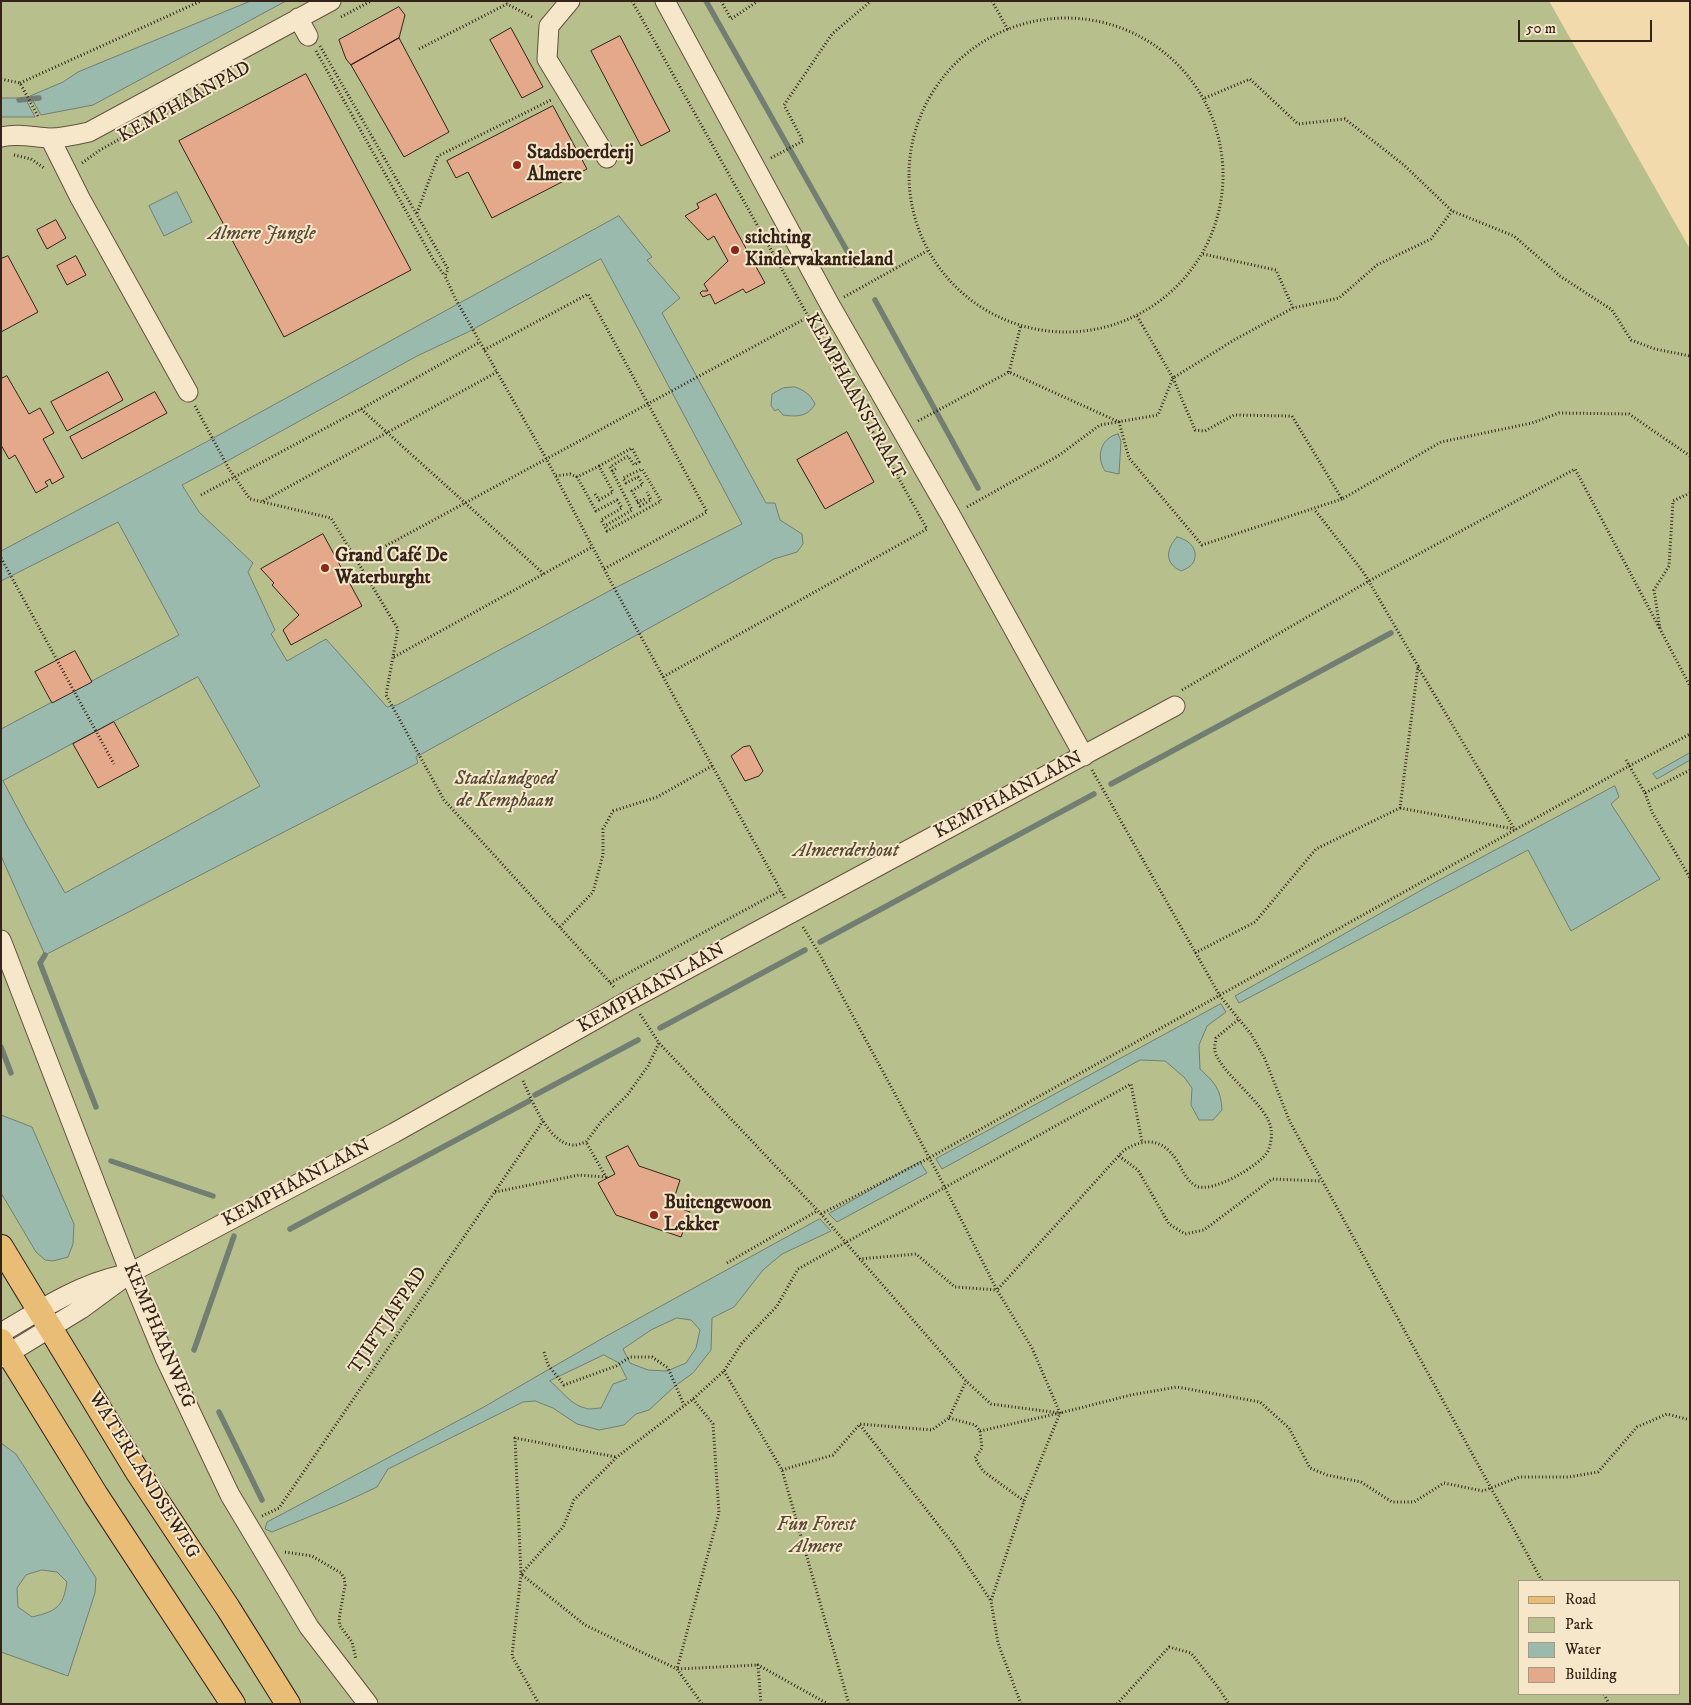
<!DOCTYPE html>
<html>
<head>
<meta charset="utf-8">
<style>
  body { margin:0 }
  #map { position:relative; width:1691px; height:1705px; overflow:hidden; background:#f2daad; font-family:"IM FELL DW Pica",serif }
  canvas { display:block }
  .frame { position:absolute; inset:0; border:2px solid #342319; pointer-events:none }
  .legend { position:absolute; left:1518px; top:1580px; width:162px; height:115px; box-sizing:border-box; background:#f7e7ca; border:1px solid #a99983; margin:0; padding:6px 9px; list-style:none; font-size:15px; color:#342319 }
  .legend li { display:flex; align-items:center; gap:10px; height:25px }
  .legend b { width:25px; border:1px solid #a99983 }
  .scale { position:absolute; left:1518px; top:20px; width:134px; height:22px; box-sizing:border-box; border:2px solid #342319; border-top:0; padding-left:6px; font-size:15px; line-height:18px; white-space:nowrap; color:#342319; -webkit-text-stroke:4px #f7e7ca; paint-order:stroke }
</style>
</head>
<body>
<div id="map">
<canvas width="1691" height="1705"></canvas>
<div class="frame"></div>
<ul class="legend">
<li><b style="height:6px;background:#e9bd76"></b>Road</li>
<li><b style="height:14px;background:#b7c08d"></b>Park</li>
<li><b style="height:14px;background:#9bbaae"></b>Water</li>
<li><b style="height:14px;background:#e4a88a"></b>Building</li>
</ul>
<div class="scale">50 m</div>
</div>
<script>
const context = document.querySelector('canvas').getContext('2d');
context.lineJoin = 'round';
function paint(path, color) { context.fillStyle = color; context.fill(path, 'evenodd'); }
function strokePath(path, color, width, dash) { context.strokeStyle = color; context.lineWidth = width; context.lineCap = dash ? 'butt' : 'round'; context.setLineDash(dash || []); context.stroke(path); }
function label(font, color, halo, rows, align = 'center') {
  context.font = font + ' "IM FELL DW Pica",serif'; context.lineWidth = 4; context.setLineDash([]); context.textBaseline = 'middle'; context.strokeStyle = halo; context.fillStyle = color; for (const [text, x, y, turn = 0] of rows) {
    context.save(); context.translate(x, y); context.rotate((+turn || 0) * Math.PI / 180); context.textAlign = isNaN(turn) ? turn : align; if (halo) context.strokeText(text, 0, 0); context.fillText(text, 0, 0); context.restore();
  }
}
paint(new Path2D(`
  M1,1H1549L1690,249V1704H1ZM1520,1581H1680V1694H1520Z`), '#b7c08d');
const water = new Path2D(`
  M251,1H286L93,105L41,115L30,96L63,82L78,72Z
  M1,98H25L35,117H1Z
  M177,192L192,222L164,236L149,206Z
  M619,216L652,257L647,260L680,298L662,313L766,503H775L780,520L802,534L803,544L797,552L774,559L416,757L418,763L45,955L1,856V729L179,635L118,522L1,581V551L206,442ZM601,259L742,524L611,590L397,705L387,707L326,639L287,661L271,634L275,630L248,572L253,563L199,512L182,485L220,465L417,356L468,332ZM198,677L260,786L65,893L26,824L3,781Z
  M795,387C804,390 811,395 815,404C808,417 796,417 783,415L778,409L775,411L771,406L772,394L783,388Z
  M1118,434L1121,441L1119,474L1105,471C1096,457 1100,438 1118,434Z
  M1177,537C1187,539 1199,548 1194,561C1192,566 1186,569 1181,571C1164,563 1166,549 1177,537Z
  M1690,753V760L1657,779L1653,774Z
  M1615,786L1619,797L1611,804L1660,879L1571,931L1528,850L1239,1003L1235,996L1432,884Z
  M1221,1004L1226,1012L1207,1026L1199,1045L1200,1069C1215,1083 1221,1089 1222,1110L1213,1120H1199L1191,1105L1192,1088L1184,1077L1165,1061L1140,1060L942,1169L936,1159Z
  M1,1115L32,1127L74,1224L73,1244L68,1257L53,1261L45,1260L36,1252L1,1193Z
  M920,1162L927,1173L837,1222L829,1214Z
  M820,1219L831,1231L782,1254L763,1270L734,1307L712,1318L711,1350L693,1373L675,1386L649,1410L636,1414L624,1425L599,1430L577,1424L553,1408L535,1401L523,1402L388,1469L377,1487L345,1502L272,1532L265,1529L267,1522L482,1408L603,1338ZM677,1318L691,1320L700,1330L696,1348L686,1363L667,1371L648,1370L630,1363L623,1349L651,1330ZM604,1355L619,1363L627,1379L613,1384L601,1408C596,1408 589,1410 585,1408C571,1405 561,1390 550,1381Z
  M1,1443L16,1454L96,1578L95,1593L68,1676L1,1652ZM42,1570L57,1572L67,1582C63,1608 56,1611 32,1617L18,1607L17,1588L26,1575Z`);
paint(water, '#9bbaae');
strokePath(water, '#727e72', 1);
strokePath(new Path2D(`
  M706,1L855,265
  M19,100L39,98
  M875,300L978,488
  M1111,784L1391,633
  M820,942L1094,794
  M45,955L40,963L96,1107
  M660,1028L805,950
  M1,1047L11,1073
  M535,1095L638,1040
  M111,1161L213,1196
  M290,1229L529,1101
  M194,1350L234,1236
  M219,1412L262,1500`), '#727e72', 5.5);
const building = new Path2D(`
  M399,7L405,15L399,38L351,65L346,59L339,40Z
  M511,28L543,87L522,98L490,40Z
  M620,36L670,131L641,146L591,51Z
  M399,38L449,132L404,157L351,65Z
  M306,74L411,270L284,337L179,141Z
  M553,106L587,169L492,218L468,172L456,178L447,161Z
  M716,194L765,283L746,293L743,289L715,304L710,294L703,297L700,293L702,291H708L704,284L728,261L714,236L708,240L685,216L699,208L697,204Z
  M56,220L66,238L47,249L37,230Z
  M8,256L38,312L1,332V259Z
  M76,256L86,275L67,285L57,266Z
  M108,372L123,400L67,431L51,402Z
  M7,376L29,414L40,408L54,433L43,439L64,477L52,484L50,479L45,482L48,486L36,493L15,455L9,459L1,445V379Z
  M155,392L167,413L82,459L70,437Z
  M847,432L874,482L825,509L797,460Z
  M323,534L362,606L291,645L283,630L299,615L272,585L274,583L261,569Z
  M75,651L92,682L52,703L35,672Z
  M114,722L139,766L98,788L73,744Z
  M750,746L763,771L759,776L745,781L731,756L743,747Z
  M628,1146L639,1166L680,1180L672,1205L690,1212L681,1237L616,1215L598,1183L615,1174L606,1157Z`);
paint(building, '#e4a88a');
strokePath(building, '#342319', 1);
const minor = new Path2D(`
  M570,1L549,26L547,59L607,158
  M665,1L830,305L951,516L1084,756
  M298,18L308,36
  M1,137C18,133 33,137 49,138C63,138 76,135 89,132L331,1
  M50,138L80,198L188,392
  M1,940L130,1273L165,1358L230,1495L309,1627L368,1704
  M1,1333C40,1310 77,1285 122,1275
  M1,1358L81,1309L130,1273L394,1133L628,1001L1175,706`);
const major = new Path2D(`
  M1,1247L137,1471L228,1608L288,1704
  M1,1341L96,1495L233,1704`);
strokePath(minor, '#64513e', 21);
strokePath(major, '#342319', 26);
strokePath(new Path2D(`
  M632,1L927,529L663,677
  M721,1L731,19L758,1
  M992,1L1008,30
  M341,17L371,1
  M909 175a157 157 0 1 1 314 0a157 157 0 1 1-314 0Z
  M320,46L448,269L445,276L455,298L547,460L612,584L785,898
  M419,49L507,4L534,18
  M316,51L433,259L444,275
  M1,79L20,83L39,118
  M20,83L201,1
  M1205,98L1250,79L1298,124L1345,119L1404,165L1452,211L1514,236L1560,276L1612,310L1631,340L1655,349L1690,356
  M14,155L31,159L44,168
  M771,158L803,141L784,105L832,34L871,1
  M82,163L100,150L206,91
  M417,213L438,156L551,100
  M1203,254L1276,270L1293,308
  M844,297L927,251
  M1137,316L1173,378L1234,340L1293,308L1339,298L1377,265L1431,239L1452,211
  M484,350L588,294L707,512L604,569
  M1009,372L1021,325
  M195,406L229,469L250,499L331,518L398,629L386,695L444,800L615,988
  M361,409L544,574
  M918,421L1009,372L1119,422L1129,458L1202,545L1342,499
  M599,466L632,448L639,462L634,465L628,456L610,467L632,510L605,526
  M612,471L617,468
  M556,476L570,474L577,477
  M1690,493L1673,501L1669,566L1654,590L1660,629L1690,686
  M595,494L599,500L613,492L599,466L577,477L596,511L617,500L622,508L601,520L607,531L661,501L642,469L623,478L626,483L638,477L643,484L632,491L640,506L651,500L647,492
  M201,495L361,409L480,342
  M263,501L497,372
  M637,502L645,499
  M967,507L1058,456L1100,425L1158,415L1173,378L1195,430L1205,431L1234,415L1292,416L1342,499L1441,442L1532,423L1559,413L1629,414L1690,456
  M1,558L114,764
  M358,561L810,316
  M394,657L592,547
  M1418,667L1515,830
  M1182,690L1369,581L1575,469L1660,629
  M1626,760L1645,793L1690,770
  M1092,770L1220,996L1251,1034L1265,1059L1290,1122L1542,1581
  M1645,793L1652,812L1690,878
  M1400,808L1514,829
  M560,927L593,892L603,855V829L613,811L657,797L712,766
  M803,927L820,955L937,1172L997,1290
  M1195,953L1255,922L1316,849L1400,808L1418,666L1364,573L1314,509
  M610,983L780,891
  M640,1014L659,1043L821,1214L966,1381L991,1404L1060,1413
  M523,1081C532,1100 549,1146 575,1145C578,1145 582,1143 586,1142L601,1122L628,1094L648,1066L659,1043
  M1119,1156L1138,1170L1169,1224L1185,1234L1204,1230L1272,1179L1321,1181
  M495,1192L579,1175L606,1177L586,1142
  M821,1214L929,1158L1629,766L1690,734
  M859,1259L916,1254L955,1287L997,1290
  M727,1263L817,1211
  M544,1352L548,1365L564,1385L616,1366L630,1357H652L668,1368L684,1405
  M724,1371L782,1470L849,1704
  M693,1399L713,1424L719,1513L677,1669L758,1665
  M949,1418L975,1425L980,1431L982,1448L975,1458L983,1471L1024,1501
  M860,1425L954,1545L991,1601
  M980,1431L1060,1413L1131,1395L1177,1387L1260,1402L1289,1428L1310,1468L1327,1475L1361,1482L1392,1502H1414L1444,1483L1483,1491L1519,1477H1569L1598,1472L1637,1427L1667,1414L1690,1420
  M782,1470L833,1455L860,1424L932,1430L949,1418L966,1381
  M262,1516L279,1508L543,1121
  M285,1552L312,1556L341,1573L344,1578L345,1585L339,1619L340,1626L352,1642L356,1659
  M1604,1694L1609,1704
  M539,1704L512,1656L521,1574L515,1438L616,1457
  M702,1704L677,1669L585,1625L521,1574L563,1527L574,1500L617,1457L693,1399L724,1371L742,1343L777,1306L798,1269L1131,1084L1142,1142
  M761,1704L758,1665L828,1704
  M1021,1704L998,1643L991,1601L1024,1501L1060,1413L1032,1348L997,1290L1124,1150C1145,1138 1161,1138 1176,1159C1182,1169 1186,1180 1196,1186C1212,1194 1261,1165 1268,1151C1271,1144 1272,1136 1271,1129C1268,1107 1231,1081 1219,1060C1217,1057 1215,1053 1215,1050C1214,1046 1216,1042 1216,1038L1239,1019
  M1117,1704L1169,1647L1191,1653L1217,1686L1229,1704`), '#342319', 3, [1, 2.5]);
strokePath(minor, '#f7e7ca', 19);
strokePath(major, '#e9bd76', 24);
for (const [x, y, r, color] of [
  [517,165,5,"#8f2418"],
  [735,250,5,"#8f2418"],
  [325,568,5,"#8f2418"],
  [654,1215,5,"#8f2418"]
]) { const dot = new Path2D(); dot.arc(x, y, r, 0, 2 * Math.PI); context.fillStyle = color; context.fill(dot); strokePath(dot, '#f7e7ca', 2); }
label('19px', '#342319', '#f7e7ca', [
  ["KEMPHAANPAD",185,103,-29],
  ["KEMPHAANSTRAAT",854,397,61],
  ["KEMPHAANLAAN",1009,796,-28],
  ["KEMPHAANLAAN",652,989,-29],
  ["KEMPHAANLAAN",297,1184,-28],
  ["TJIFTJAFPAD",389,1321,-56],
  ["KEMPHAANWEG",158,1336,67],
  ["WATERLANDSEWEG",143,1476,58]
]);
label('bold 19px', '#342319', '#f7e7ca', [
  ["Stadsboerderij",527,154],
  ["Almere",527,176],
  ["stichting",745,239],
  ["Kindervakantieland",745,261],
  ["Grand Café De",335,557],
  ["Waterburght",335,579],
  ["Buitengewoon",664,1204],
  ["Lekker",664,1226]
], 'left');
label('italic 19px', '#554a36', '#f7e7ca', [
  ["Almere Jungle",262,235],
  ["Stadslandgoed",505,780],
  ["de Kemphaan",505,802],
  ["Almeerderhout",846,852],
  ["Fun Forest",816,1526],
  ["Almere",816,1548]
]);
</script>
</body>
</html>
